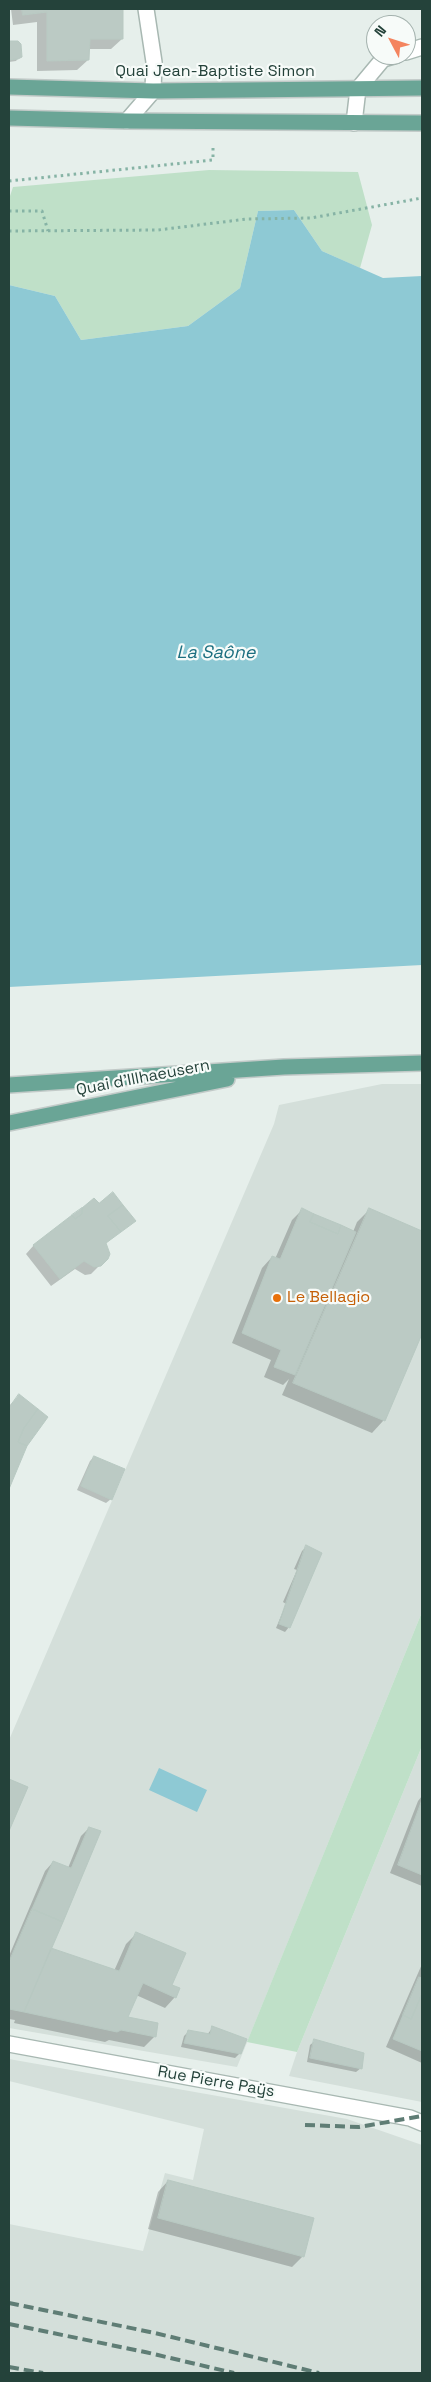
<!DOCTYPE html>
<html>
<head>
<meta charset="utf-8">
<style>
  body { margin:0 }
  #map { position:relative; width:431px; height:2382px; overflow:hidden; background:#e6efeb; font-family:"Space Grotesk",sans-serif }
  canvas { display:block }
  .frame { position:absolute; inset:0; border:10px solid #24423a; pointer-events:none }
  .north { position:absolute; left:366px; top:15px; width:50px; height:50px; box-sizing:border-box; background:#f7fbf9; border:1px solid #a3b1ad; border-radius:50%; rotate:310deg; font-size:14px; font-weight:700; line-height:20px; text-align:center; color:#24423a }
  .north::after { content:''; display:block; margin:auto; width:18px; height:22px; background:#f4845f; clip-path:polygon(50% 0,100% 100%,50% 72%,0 100%) }
</style>
</head>
<body>
<div id="map">
<canvas width="431" height="2382"></canvas>
<div class="frame"></div>
<div class="north">N</div>
</div>
<script>
const context = document.querySelector('canvas').getContext('2d');
context.lineJoin = 'round';
function paint(path, color) { context.fillStyle = color; context.fill(path, 'evenodd'); }
function strokePath(path, color, width, dash) { context.strokeStyle = color; context.lineWidth = width; context.lineCap = dash ? 'butt' : 'round'; context.setLineDash(dash || []); context.stroke(path); }
function label(font, color, halo, rows, align = 'center') {
  context.font = font + ' "Space Grotesk",sans-serif'; context.lineWidth = 4.5; context.setLineDash([]); context.textBaseline = 'middle'; context.strokeStyle = halo; context.fillStyle = color; for (const [text, x, y, turn = 0] of rows) {
    context.save(); context.translate(x, y); context.rotate((+turn || 0) * Math.PI / 180); context.textAlign = isNaN(turn) ? turn : align; if (halo) context.strokeText(text, 0, 0); context.fillText(text, 0, 0); context.restore();
  }
}
paint(new Path2D(`
  M382,1084H422V1612L237,2067L9,2028V1740L274,1124L279,1105Z
  M422,1746V2102L289,2076L297,2052Z
  M9,2059L347,2119L422,2145V2373H9V2224L143,2251L165,2173L193,2180L204,2129L9,2081Z`), '#d4dfda');
paint(new Path2D(`
  M209,170L358,172L372,225L360,268L322,251L294,210L258,211L240,288L188,326L81,340L55,296L9,285V199L13,187Z
  M422,1612V1746L297,2052L247,2042Z`), '#bfe0c8');
paint(new Path2D(`
  M294,210L322,251L383,278L422,276V965L9,987V285L55,296L81,340L188,326L240,288L258,211Z
  M159,1768L207,1790L197,1812L149,1790Z`), '#8ec9d4');
paint(new Path2D(`
  M11,9H122V39L111,49H88V60L77,70L37,71V22L13,25Z
  M9,42H17L20,56L16,61L9,62Z
  M99,1205L115,1236L105,1244L107,1258L91,1274L85,1275L75,1269L51,1286L26,1254L34,1245Z
  M302,1210L353,1232L357,1222L369,1210L422,1233V1330L383,1421L372,1433L282,1395L289,1379L283,1385L264,1377L271,1360L232,1343L262,1268L272,1257L275,1259L292,1220Z
  M19,1396L25,1446L9,1485V1406Z
  M94,1457L111,1499L106,1503L77,1490L90,1461Z
  M306,1547L289,1627L285,1632L276,1628L286,1604L283,1602L297,1570L294,1569L302,1551Z
  M422,1796V1886L390,1873L418,1801Z
  M89,1828L50,1949L114,1971L126,1944L136,1934L171,1986L175,1997L165,2008L136,1995L126,2018L155,2036L144,2047L109,2040L105,2042L14,2023L15,2020L9,2019V1956L45,1871L53,1862L68,1868L81,1836Z
  M422,1964V2063L386,2047Z
  M213,2027L240,2053L235,2058L181,2047L184,2036L189,2031L207,2035Z
  M315,2041L361,2068L356,2072L307,2062L310,2045Z
  M168,2181L303,2256L292,2267L148,2229L158,2192Z`), '#0003');
const building = new Path2D(`
  M22,9H123V39H90L89,60L47,61V12L23,15Z
  M9,41H18L21,44L22,57L18,59L9,60Z
  M113,1192L123,1205L108,1216L121,1232L106,1243L110,1254L108,1259L101,1266L94,1267L84,1261L60,1279L33,1245L72,1215L75,1219L82,1214V1208L94,1198L99,1203Z
  M123,1205L136,1221L121,1232L108,1216Z
  M82,1208V1214L75,1219L72,1215Z
  M302,1208L314,1214L310,1222L338,1234L341,1225L356,1232L295,1375L274,1367L281,1350L242,1333L272,1256L280,1259Z
  M369,1208L422,1231V1334L385,1421L293,1383Z
  M314,1214L341,1225L338,1234L310,1222Z
  M19,1394L38,1409L24,1428L18,1442L27,1446L9,1489V1408Z
  M38,1409L48,1417L27,1446L18,1442L24,1428Z
  M94,1456L125,1469L112,1500L81,1486Z
  M306,1545L322,1553L290,1628L279,1624Z
  M9,1779L28,1787L9,1831Z
  M422,1800V1875L398,1865Z
  M89,1827L101,1831L63,1922L32,1909L53,1861L71,1868Z
  M32,1909L63,1922L24,2012L9,2009V1962Z
  M136,1932L186,1953L172,1985L180,1988L176,1998L143,1983L128,2017L158,2023L156,2037L121,2030L117,2032L24,2012L51,1948L119,1971Z
  M419,1977L422,1978V1994L411,2019L403,2015Z
  M422,1994V2051L393,2039L403,2015L411,2019Z
  M212,2026L247,2039L241,2054L184,2043L188,2030L210,2034Z
  M314,2039L364,2053L362,2069L310,2058Z
  M168,2180L314,2218L304,2257L158,2218Z`);
paint(building, '#bbcac4');
strokePath(building, '#b8c9c2', 1);
const lane = new Path2D(`
  M406,52L422,47
  M354,123L358,89L383,59L397,55`);
const street = new Path2D(`
  M127,121L153,91L154,62L146,9
  M9,2044L410,2118L422,2123`);
const primary = new Path2D(`
  M9,87L153,91L422,88
  M9,118L127,121L422,123
  M9,1085L284,1067L422,1063
  M9,1123L227,1079`);
strokePath(lane, '#a8b8b2', 18);
strokePath(street, '#a8b8b2', 18);
strokePath(primary, '#c2cac8', 18);
strokePath(new Path2D(`
  M9,181L213,160V148
  M9,211H42L48,231
  M9,231L158,230L247,219L311,218L422,198`), '#86b3a5', 3, [2.5, 4]);
strokePath(lane, '#fff', 15);
strokePath(street, '#fff', 15);
strokePath(primary, '#6aa596', 15);
strokePath(new Path2D(`
  M305,2125L359,2127L422,2116
  M9,2303L155,2333L319,2373
  M9,2324L145,2352L234,2373
  M9,2367L43,2373`), '#5f7d75', 4, [10, 5]);
for (const [x, y, r, color] of [
  [277,1298,5,"#e8710a"]
]) { const dot = new Path2D(); dot.arc(x, y, r, 0, 2 * Math.PI); context.fillStyle = color; context.fill(dot); strokePath(dot, '#f7fbf9', 2); }
label('16px', '#24423a', '#f7fbf9', [
  ["Quai Jean-Baptiste Simon",215,72],
  ["Quai d'Illhaeusern",143,1078,-11],
  ["Rue Pierre Paÿs",216,2082,10]
]);
label('16px', '#c56008', '#f7fbf9', [
  ["Le Bellagio",287,1298]
], 'left');
label('italic 18px', '#1c6f80', '#f7fbf9', [
  ["La Saône",216,653]
]);
</script>
</body>
</html>
